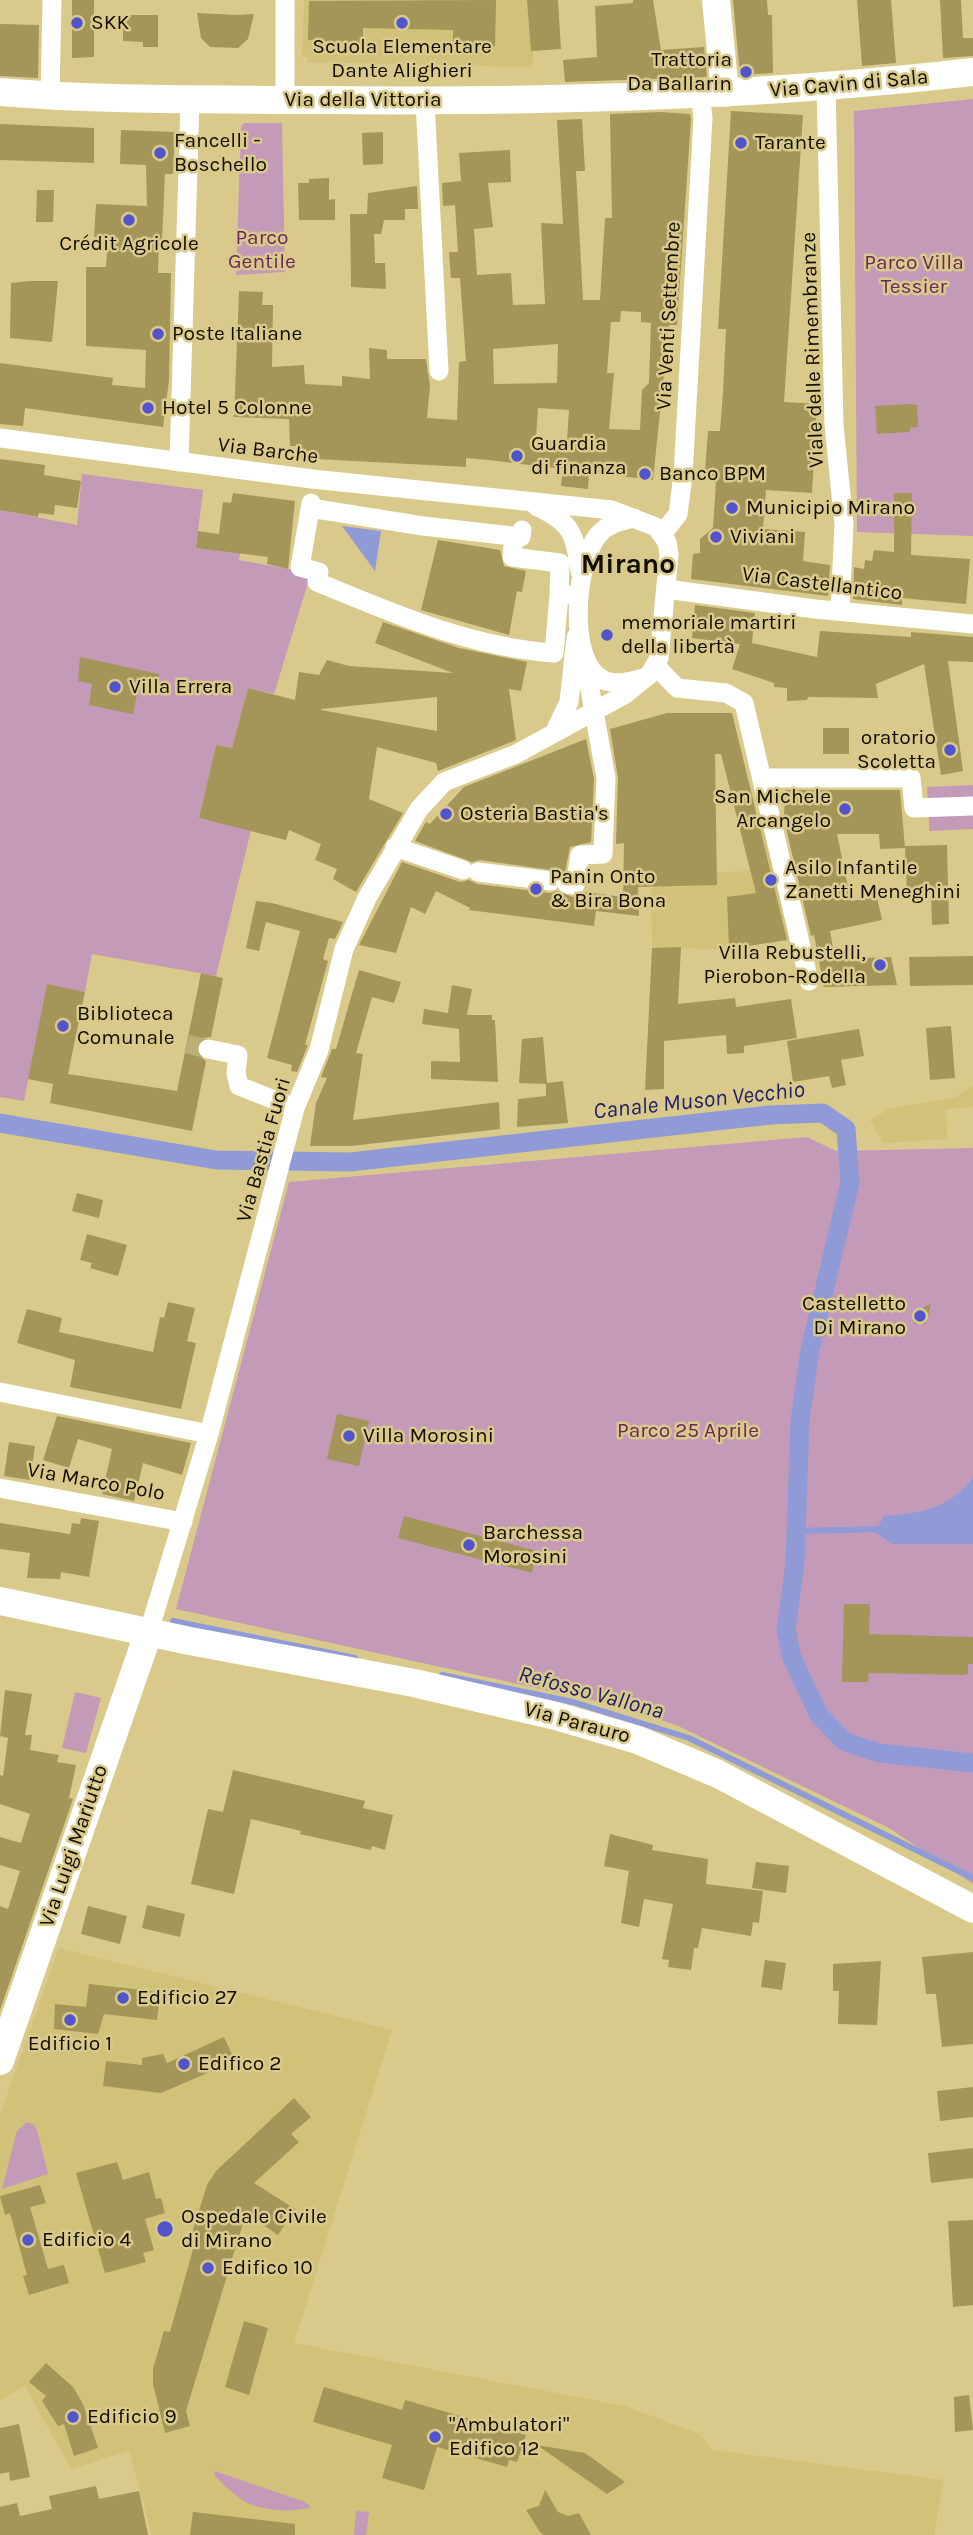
<!DOCTYPE html>
<html>
<head>
<meta charset="utf-8">
<style>
  body { margin:0 }
  canvas { display:block; background:#d9ca8b }
</style>
</head>
<body>
<canvas width="973" height="2535"></canvas>
<script>
const context = document.querySelector('canvas').getContext('2d');
context.lineJoin = 'round';
function paint(path, color) { context.fillStyle = color; context.fill(path, 'evenodd'); }
function strokePath(path, color, width, dash) { context.strokeStyle = color; context.lineWidth = width; context.lineCap = dash ? 'butt' : 'round'; context.setLineDash(dash || []); context.stroke(path); }
function label(font, color, halo, rows, align = 'center') {
  context.font = font + ' Karla,sans-serif'; context.lineWidth = 5; context.setLineDash([]); context.textBaseline = 'middle'; context.strokeStyle = halo; context.fillStyle = color; for (const [text, x, y, turn = 0] of rows) {
    context.save(); context.translate(x, y); context.rotate((+turn || 0) * Math.PI / 180); context.textAlign = isNaN(turn) ? turn : align; if (halo) context.strokeText(text, 0, 0); context.fillText(text, 0, 0); context.restore();
  }
}
paint(new Path2D(`
  M304,0H558L549,50L533,51V67L307,62V57H302Z
  M761,820L791,939L768,944L755,893L728,897L729,949L652,948L651,888L663,887L661,840L672,871L673,887L700,886V873L750,871L739,826Z
  M973,1086V1107L945,1109L948,1139L883,1143L870,1120L889,1109L956,1097Z
  M59,1948L392,2030L294,2343L625,2406L700,2434L713,2450L944,2480L934,2535H152L129,2451L71,2469L25,2386L0,2400V2115Z`), '#d1c179');
paint(new Path2D(`
  M973,99V536L857,532L854,111Z
  M244,123H282L285,272L236,275L241,127Z
  M82,474L203,490L196,548L240,553L239,560L311,573L274,694L248,688L232,748L216,745L199,818L251,830L216,976L92,954L85,992L47,985L24,1101L0,1097V510L77,525Z
  M973,785V800L928,802L927,787Z
  M973,814V829L929,831V815Z
  M807,1137L836,1151L973,1148V1884L889,1828L676,1725L605,1703L176,1609L289,1182Z
  M75,1692L101,1698L86,1753L62,1748Z
  M27,2122L33,2124L37,2130L48,2174L2,2189L17,2131Z
  M215,2471L305,2502L311,2507C294,2513 260,2511 244,2501C233,2494 223,2484 214,2475Z
  M356,2511L369,2512L366,2535H354Z`), '#c39bb8');
paint(new Path2D(`
  M342,526L381,531L375,571Z
  M973,1477V1544H892L875,1532L884,1516C920,1514 951,1508 973,1477Z`), '#909ad6');
strokePath(new Path2D(`
  M796,1531L884,1529
  M173,1621L355,1658
  M442,1675L573,1702L689,1738L973,1878`), '#909ad6', 6);
strokePath(new Path2D(`
  M0,1123L216,1160L350,1162L770,1115L823,1113L846,1129L850,1182L810,1350L800,1421L795,1563L786,1630L792,1658L819,1715L845,1742L879,1753L973,1763`), '#909ad6', 19);
paint(new Path2D(`
  M72,0H94V57L72,58Z
  M496,0L495,46H453V30L363,28V44L308,40L309,1Z
  M527,0H558L561,49L531,51Z
  M633,0H653L661,50L704,47L707,77L565,82L563,60L597,57L595,6L633,3Z
  M733,0H767L768,15H772L773,73L740,75Z
  M857,0H891L896,63L862,66Z
  M940,0H961L963,38H973V56L943,58Z
  M197,13L237,15L254,14L248,39L238,48L210,47L201,38Z
  M123,15H158V47H143V42L123,41Z
  M0,24L39,25L38,78L0,76Z
  M731,111L803,115L784,402L817,404L812,493L766,490L763,529L805,532L803,561L830,565L828,596L691,579L693,554L700,553V539L713,528L716,481L705,471L708,431H720L723,393L726,329H718Z
  M661,112L690,114L691,118L677,325H669L653,480L589,472L588,489L561,486L563,469L488,460L466,458V467L298,458V446H290L289,419L234,417L239,291L263,292L262,305H273L272,367L304,365L305,384L342,386V376L370,379L369,348L387,350V359H426L430,386L427,418L457,420L459,362L466,361L460,278H451L449,252H458L455,205L443,206L442,183L461,181L459,153L510,150L511,182L488,183L493,227L474,229L477,275L511,273L513,305L545,304L541,223L563,224L557,120L582,119L585,171H576L583,300H600L605,218H612L610,114ZM621,311L641,312V322L651,323L649,383L642,390L640,430L609,429L614,373H607L611,322H620ZM558,344L557,383L494,384L493,349ZM538,408L569,410L567,441L536,439Z
  M0,124L94,128V163L0,160Z
  M121,130L175,132L173,174H165L162,240H159L158,273H171L169,380L163,427L25,408L23,426L0,424V363L113,378L112,385L145,388L146,350L86,346V267H106L108,237H94L96,204L147,206L146,165L120,164Z
  M383,132V164L363,165L362,133Z
  M329,178V200L335,199V220H299L298,183H309V179Z
  M417,186L418,209H405V220H384L381,234H374L375,263H385L386,289L351,287L350,214H367L368,193Z
  M37,190H54L53,222H36Z
  M30,281H58L52,342L10,338L11,283Z
  M909,404L917,405L918,427L910,428V432L877,434L875,406Z
  M0,459L45,465L44,475L81,481L77,508L55,505L54,515L39,513L38,517L0,510Z
  M233,493L295,501L288,569L267,564L268,557L196,548L198,531L219,534L223,502L231,503Z
  M894,493H912L911,555L970,559L966,604L902,598V605L853,599L854,567L864,569L865,560L872,561L874,550L894,552Z
  M438,540L500,550L504,566L526,571L522,592L517,591L509,635L421,610Z
  M695,605L755,613L752,643L817,657L820,631L911,637V632L973,637V662L948,661L963,771L941,775L924,664L876,684L878,698L808,697L807,700L787,701V688L774,687V683L732,669L740,644L692,638Z
  M383,622L459,648L527,662L521,691L509,689L516,740L438,771L436,763L377,747L369,799L403,813L356,892L333,879L337,869L315,860L321,844L289,830L286,840L199,818L216,745L232,748L248,688L295,700L299,672L319,675L327,660L349,666L453,673L375,643ZM437,697V731L321,710V709Z
  M80,657L159,674L156,688L139,685L133,714L89,705L92,684L78,681Z
  M667,713H732L787,940L729,949L727,897L756,893L721,754H715L717,885L638,887L639,916L596,911L594,926L469,910L470,908L436,891L425,914L411,907L396,953L359,945L402,862L460,882L469,880L477,884L550,893L557,891L573,897L585,892L623,897L624,843L616,844L618,778L610,729Z
  M823,728H849V754H823Z
  M586,739L594,779L591,842L570,847L565,872L480,860L472,862L415,841L426,822L430,824L464,787Z
  M785,790H900L905,848L880,849L879,834H837L851,901L877,897L882,920L830,931L835,959L891,957L897,985L824,987L814,935L811,936L784,819Z
  M947,845L949,924L932,925L931,894H907L905,846Z
  M256,901L272,903L343,922L335,939L329,938L323,959L328,961L305,1045H308L297,1072L291,1071L292,1065L267,1058L300,931L266,922L259,951L246,948Z
  M681,947L678,1004L735,998L736,1007L791,999L797,1038L744,1046V1053L727,1054L726,1035L664,1041V1089L645,1090L652,948Z
  M973,956V985L910,986L909,957Z
  M359,970L401,982L394,1003L372,997L356,1053L363,1054L353,1120L499,1102L500,1129L351,1146H310L316,1103L327,1078L321,1077L332,1049H336Z
  M201,973L223,978L211,1037L203,1038L196,1046L197,1054L206,1061L192,1131L50,1103L53,1084L28,1079L47,984L85,992L68,1074L177,1091Z
  M452,985L472,989L467,1015H492V1020H495L498,1082L431,1079V1061L460,1062L459,1029L422,1024L424,1009L448,1013Z
  M951,1026L955,1078L930,1080L926,1028Z
  M859,1029L864,1056L841,1060L846,1085L832,1088L829,1076L793,1082L787,1041Z
  M543,1037L547,1083L563,1081L568,1123L517,1127L518,1099L546,1096V1084L519,1083L522,1039Z
  M77,1193L103,1200L99,1218L72,1211Z
  M87,1234L127,1245L118,1276L90,1268L92,1263L80,1260Z
  M168,1302L195,1308L187,1341L196,1343L181,1409L70,1387L75,1360L17,1343L27,1309L62,1318L59,1332L153,1352L160,1317L164,1318Z
  M931,1304L926,1324H914L912,1318L915,1311Z
  M337,1414L369,1421L359,1466L327,1459Z
  M57,1416L191,1443L182,1475L143,1463L134,1501L102,1494L112,1449L78,1439L69,1468L43,1460Z
  M9,1442L35,1446L30,1480L4,1476Z
  M404,1516L537,1551L532,1573L398,1538Z
  M81,1518L99,1521L89,1577L61,1572L60,1579L27,1578L30,1553L0,1549V1523L70,1534L72,1523L80,1524Z
  M844,1604H870L869,1634L973,1637V1664H968V1674L962,1675L869,1673L868,1682H842Z
  M5,1690L32,1694L25,1735H32L30,1750L59,1755L57,1762L76,1765L69,1798L73,1799L0,2010V1906L8,1909L20,1871L0,1865V1837L21,1843L30,1814L0,1804V1775L3,1776L8,1738L0,1736Z
  M233,1770L365,1801L363,1808L393,1815L385,1850L372,1846L371,1850L300,1834L301,1831L251,1819L234,1894L191,1884L208,1809L223,1812Z
  M610,1834L653,1845L652,1850L708,1859L706,1884L763,1891L759,1923L753,1922L751,1936L702,1928L698,1948H694L691,1970L668,1967L669,1960L662,1959L673,1904L644,1899L639,1927L621,1923L629,1871L604,1866Z
  M756,1862L789,1866L786,1893L752,1888Z
  M147,1905L185,1914L180,1937L142,1928Z
  M88,1906L127,1916L120,1944L81,1934Z
  M973,1952V2044L942,2047L936,1994H926L922,1957Z
  M765,1960L786,1963L782,1990L761,1987Z
  M881,1961L877,2025L838,2024L839,1991H833V1964Z
  M89,1984L160,1992L157,2020L104,2014L98,2034L54,2029L55,2004L86,2007Z
  M224,2037L235,2061L161,2093L103,2086L106,2061L142,2065V2058L163,2054L167,2063Z
  M973,2087V2117L940,2121L937,2091Z
  M294,2098L311,2117L291,2134L299,2142L254,2183L295,2209L278,2235L246,2213L186,2411L190,2426L165,2433L153,2384V2369L164,2331L170,2332L197,2235L192,2233L207,2185L216,2171Z
  M973,2148V2178L931,2183L928,2153Z
  M117,2162L123,2180L149,2172L156,2199L161,2198L165,2213L145,2219L154,2250L143,2253L146,2262L105,2273L76,2173Z
  M40,2185L46,2203L30,2207L48,2269L64,2265L69,2283L29,2295L23,2276L27,2275L10,2213L5,2215L0,2196Z
  M973,2220V2305L953,2307L948,2221Z
  M244,2321L268,2328L249,2395L225,2387Z
  M46,2363L73,2387L83,2404L98,2448L74,2456L64,2424L58,2426L42,2401L46,2396L29,2382Z
  M324,2387L402,2410L405,2400L526,2435L517,2462L509,2460L507,2467L437,2447L424,2490L382,2478L392,2445L313,2422Z
  M969,2395L973,2430L955,2432L954,2397Z
  M19,2424L30,2477L10,2481L9,2472L0,2474V2428Z
  M537,2445L585,2453L625,2482L607,2494Z
  M96,2486L99,2499L139,2491L148,2535H0V2507L17,2503L20,2516L52,2509L49,2496Z
  M545,2490L558,2512L568,2516L579,2513L591,2535H544L540,2532L526,2510L539,2506Z
  M193,2512L295,2524V2535H190Z`), '#a49658');
strokePath(new Path2D(`
  M187,1044L208,1049`), '#bbae76', 19, [19, 10]);
strokePath(new Path2D(`
  M285,0V100
  M826,87L834,425L844,525L840,611
  M50,96L52,0
  M425,101L439,371
  M0,438L312,479L612,510L656,527L667,542L669,554L659,658L650,674L624,695L516,754L444,782L419,809L367,898L344,949L319,1050L295,1108L209,1434L149,1631
  M179,462L190,101
  M311,503L300,567L319,572L317,582C394,614 470,647 554,653L559,595H569
  M536,506C571,522 575,533 580,571
  M310,508L423,526L521,537L522,530
  M634,518C622,521 609,523 600,533C575,558 565,667 606,681C619,685 632,681 644,678
  M663,533L678,514L683,475L703,118L700,94
  M514,536L512,557L560,563L559,595
  M666,589L815,609L973,624
  M656,666L677,688L726,693L744,703L809,981
  M556,729L569,702L576,637
  M763,778H911L914,808L973,806
  M395,847L463,870
  M478,872L551,881
  M567,884L575,885L580,855L603,854L606,778L585,662
  M208,1049L238,1055L236,1073L239,1086L295,1108
  M0,1392L209,1434
  M0,1488L183,1522`), '#fff', 19);
strokePath(new Path2D(`
  M716,0L725,93
  M0,92C106,101 211,99 317,100C536,102 756,97 973,72
  M0,1601L190,1641L414,1683L556,1716L638,1740L718,1774L973,1909
  M0,2061L149,1631`), '#fff', 28);
for (const [x, y, r, color] of [
  [77,23,7,"#5154cb"],
  [402,23,7,"#5154cb"],
  [746,72,7,"#5154cb"],
  [741,143,7,"#5154cb"],
  [160,153,7,"#5154cb"],
  [129,220,7,"#5154cb"],
  [158,334,7,"#5154cb"],
  [148,408,7,"#5154cb"],
  [517,456,7,"#5154cb"],
  [645,474,7,"#5154cb"],
  [732,508,7,"#5154cb"],
  [716,537,7,"#5154cb"],
  [607,635,7,"#5154cb"],
  [115,687,7,"#5154cb"],
  [950,750,7,"#5154cb"],
  [845,809,7,"#5154cb"],
  [446,814,7,"#5154cb"],
  [771,880,7,"#5154cb"],
  [536,889,7,"#5154cb"],
  [880,965,7,"#5154cb"],
  [63,1026,7,"#5154cb"],
  [920,1316,7,"#5154cb"],
  [349,1436,7,"#5154cb"],
  [469,1545,7,"#5154cb"],
  [123,1998,7,"#5154cb"],
  [70,2020,7,"#5154cb"],
  [184,2064,7,"#5154cb"],
  [165,2229,9,"#5154cb"],
  [28,2240,7,"#5154cb"],
  [208,2268,7,"#5154cb"],
  [73,2417,7,"#5154cb"],
  [435,2437,7,"#5154cb"]
]) { const dot = new Path2D(); dot.arc(x, y, r, 0, 2 * Math.PI); context.fillStyle = color; context.fill(dot); strokePath(dot, '#d9ca8b', 2.5); }
label('21px', '#120d00', '#d9ca8b', [
  ["SKK",91,23],
  ["Scuola Elementare",402,47,"center"],
  ["Dante Alighieri",402,71,"center"],
  ["Trattoria",732,60,"right"],
  ["Da Ballarin",732,84,"right"],
  ["Fancelli -",174,141],
  ["Boschello",174,165],
  ["Tarante",755,143],
  ["Crédit Agricole",129,244,"center"],
  ["Poste Italiane",172,334],
  ["Hotel 5 Colonne",162,408],
  ["Guardia",531,444],
  ["di finanza",531,468],
  ["Banco BPM",659,474],
  ["Municipio Mirano",746,508],
  ["Viviani",730,537],
  ["memoriale martiri",621,623],
  ["della libertà",621,647],
  ["Villa Errera",129,687],
  ["oratorio",936,738,"right"],
  ["Scoletta",936,762,"right"],
  ["San Michele",831,797,"right"],
  ["Arcangelo",831,821,"right"],
  ["Osteria Bastia's",460,814],
  ["Asilo Infantile",785,868],
  ["Zanetti Meneghini",785,892],
  ["Panin Onto",550,877],
  ["& Bira Bona",550,901],
  ["Villa Rebustelli,",866,953,"right"],
  ["Pierobon-Rodella",866,977,"right"],
  ["Biblioteca",77,1014],
  ["Comunale",77,1038],
  ["Castelletto",906,1304,"right"],
  ["Di Mirano",906,1328,"right"],
  ["Villa Morosini",363,1436],
  ["Barchessa",483,1533],
  ["Morosini",483,1557],
  ["Edificio 27",137,1998],
  ["Edificio 1",70,2044,"center"],
  ["Edifico 2",198,2064],
  ["Ospedale Civile",181,2217],
  ["di Mirano",181,2241],
  ["Edificio 4",42,2240],
  ["Edifico 10",222,2268],
  ["Edificio 9",87,2417],
  ["\"Ambulatori\"",449,2425],
  ["Edifico 12",449,2449]
], 'left');
label('21px', '#120d00', '#d9ca8b', [
  ["Via Cavin di Sala",849,84,-5],
  ["Via della Vittoria",363,100],
  ["Via Venti Settembre",669,316,-87],
  ["Viale delle Rimembranze",813,350,-92],
  ["Via Barche",268,451,7],
  ["Via Castellantico",822,584,7],
  ["Via Bastia Fuori",264,1150,-74],
  ["Via Marco Polo",96,1482,10],
  ["Via Parauro",577,1723,15],
  ["Via Luigi Mariutto",74,1846,-71]
]);
label('21px', '#6a265b', '#d9ca8b', [
  ["Parco",262,238],
  ["Gentile",262,262],
  ["Parco Villa",914,263],
  ["Tessier",914,287],
  ["Parco 25 Aprile",688,1431]
]);
label('italic 23px', '#212066', '#d9ca8b', [
  ["Canale Muson Vecchio",699,1101,-6],
  ["Refosso Vallona",591,1693,15]
]);
label('bold 28px', '#120d00', '#d9ca8b', [
  ["Mirano",628,565]
]);
</script>
</body>
</html>
